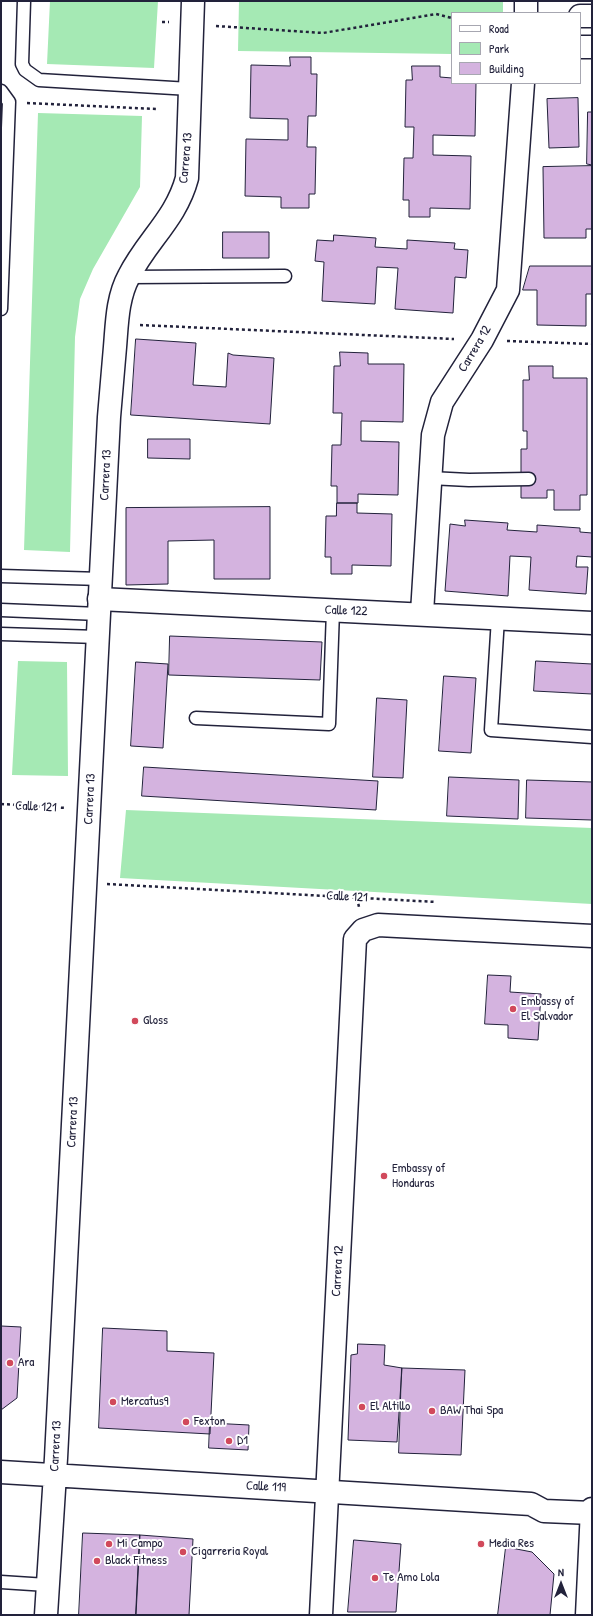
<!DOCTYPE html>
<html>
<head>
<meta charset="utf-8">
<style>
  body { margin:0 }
  #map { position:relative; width:593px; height:1616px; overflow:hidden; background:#fff; font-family:"Patrick Hand",sans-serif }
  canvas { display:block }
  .frame { position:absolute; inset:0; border:2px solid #22223b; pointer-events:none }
  .legend { position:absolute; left:451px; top:12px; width:130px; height:72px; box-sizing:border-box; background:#fff; border:1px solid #a7a7b1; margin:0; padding:5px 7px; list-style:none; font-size:12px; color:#22223b }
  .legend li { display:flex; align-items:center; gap:8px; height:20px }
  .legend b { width:20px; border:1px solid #a7a7b1 }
  .north { position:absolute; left:541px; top:1564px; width:40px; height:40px; -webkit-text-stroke:3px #fff; paint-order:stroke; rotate:0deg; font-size:11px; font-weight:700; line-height:16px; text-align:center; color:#22223b }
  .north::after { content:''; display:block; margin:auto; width:14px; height:18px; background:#22223b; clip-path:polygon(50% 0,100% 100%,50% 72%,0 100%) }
</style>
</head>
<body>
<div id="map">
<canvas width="593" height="1616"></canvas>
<div class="frame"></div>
<ul class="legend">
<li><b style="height:5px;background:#fff"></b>Road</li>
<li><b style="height:11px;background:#a5e9b4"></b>Park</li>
<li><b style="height:11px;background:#d4b3df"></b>Building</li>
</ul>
<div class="north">N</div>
</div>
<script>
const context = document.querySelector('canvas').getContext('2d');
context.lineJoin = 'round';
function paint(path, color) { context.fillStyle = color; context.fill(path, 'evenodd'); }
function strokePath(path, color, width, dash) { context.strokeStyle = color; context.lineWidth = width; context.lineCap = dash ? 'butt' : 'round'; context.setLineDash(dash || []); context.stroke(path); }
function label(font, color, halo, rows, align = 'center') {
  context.font = font + ' "Patrick Hand",sans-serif'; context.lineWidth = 4; context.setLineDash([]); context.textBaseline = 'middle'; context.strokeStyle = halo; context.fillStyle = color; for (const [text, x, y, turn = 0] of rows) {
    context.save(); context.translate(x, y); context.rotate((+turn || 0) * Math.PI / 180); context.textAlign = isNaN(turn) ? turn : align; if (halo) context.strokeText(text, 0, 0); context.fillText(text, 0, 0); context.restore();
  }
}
paint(new Path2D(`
  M50,1H158L154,68L47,64Z
  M239,1H503V13H452V54L238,51Z
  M38,113L142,116L140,187L93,269L80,299L75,337L70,552L24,550Z
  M18,661L67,662L68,776L12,775Z
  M126,810L592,828V904L120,878Z`), '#a5e9b4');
const building = new Path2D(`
  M290,57H311V74H317L316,116H308L307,147H316L315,194H309V208H281V197L245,196L246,139L288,140V119L250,118L251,65L290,66Z
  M412,66H440V77L452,78V83H476L475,136L433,135V155L471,156L470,209L430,208V217H409V200H403L404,158H413L414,127H405L406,80H412Z
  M578,98L579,147L549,148L547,99Z
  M588,112H592V165L587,164Z
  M592,166V229H586V238H544L543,167Z
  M223,232H269V258H223Z
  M334,235L376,238L375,247L407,249V240L455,243L454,249L468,250L466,278L455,277L453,313L395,309L398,268L377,267L375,304L322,301L324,262L315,261L317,240L333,241Z
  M530,266H592V294H586V326L537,325V290H523Z
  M136,339L196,343L193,385L226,387L228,353L233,355L274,358L270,424L131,415Z
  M340,352L368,353V364H404L403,422L361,421V441L399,442L398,495L358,494V503H337V486H331L332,445H341L342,413H333L334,366H340Z
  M529,366H553V378H587V495H580V510H554V490H547V498H521V449H527V431H523V380H529Z
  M148,439H190V459L148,458Z
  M337,503H357V513L392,514L391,566L352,565V574H331V557H325L326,516H336Z
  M270,507V579H214V540L168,541V584L126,585V508Z
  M465,520L508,523L507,530L537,532V525L580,528V532L592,533V557L577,556L576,567H588L586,594L529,590L531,557L510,556L508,596L445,591L450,524L465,526Z
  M170,636L322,642L320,680L169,675Z
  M536,661L592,664V694L534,691Z
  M136,662L168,664L163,748L131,746Z
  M444,676L476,678L471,753L439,751Z
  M377,698L407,700L403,778L373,777Z
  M144,767L378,781L376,810L142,796Z
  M449,777L519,780L518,819L447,816Z
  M527,780L592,782V820L526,818Z
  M488,975L511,976L510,992L541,994L538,1040L508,1038V1025L485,1024Z
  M1,1326L21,1327L17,1398L1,1410Z
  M103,1328L167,1331V1351L214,1353L210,1434L99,1428Z
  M358,1344L385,1345L384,1365L402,1368L397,1442L348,1440L351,1355L357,1354Z
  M402,1368L465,1370L461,1455L399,1453Z
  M210,1423L249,1425L248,1450L209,1448Z
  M83,1533L140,1535L136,1615H79Z
  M140,1535L193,1539L189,1615H136Z
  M354,1540L401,1544L396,1612H348Z
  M506,1547L532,1552L554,1574L550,1615H498Z`);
paint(building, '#d4b3df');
strokePath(building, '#22223b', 1);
const service = new Path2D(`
  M24,1L22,64L25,70L39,80L190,89
  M1,91L9,102L1,309
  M128,277L285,276
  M430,478L469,480L529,479
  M1,576L101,579
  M1,610L99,614
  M498,618L491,730L592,737
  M1,634L98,637
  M196,718L329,724L333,610
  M1,1582L47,1585`);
const minor = new Path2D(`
  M526,13V1
  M580,16H592
  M580,47H592
  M99,599L592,623
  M422,613L433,435L442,402L482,340L508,290L523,83
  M321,1615L355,939L363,930L378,925L592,936
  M587,1615L592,1509`);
const tertiary = new Path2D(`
  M1,1472L531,1504L544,1511L592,1513
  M46,1615L56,1458L109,417C111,394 113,371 115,347C117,324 117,298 129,276C147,240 176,219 187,178L193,1`);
strokePath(service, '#22223b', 15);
strokePath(minor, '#22223b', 25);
strokePath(tertiary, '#22223b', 25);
strokePath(new Path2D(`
  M162,22H169
  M216,26L323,33L436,14L452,18
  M27,103L156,109
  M140,325L454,339
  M507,341L592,344
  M1,804L66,808
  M107,884L436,902
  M357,898L359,907`), '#22223b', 2.5, [3, 3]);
strokePath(service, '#fff', 12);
strokePath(minor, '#fff', 22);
strokePath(tertiary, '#fff', 22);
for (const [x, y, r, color] of [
  [513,1009,4,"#d1495b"],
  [135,1021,4,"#d1495b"],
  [384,1176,4,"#d1495b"],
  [10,1363,4,"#d1495b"],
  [113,1402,4,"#d1495b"],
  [362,1407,4,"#d1495b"],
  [432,1411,4,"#d1495b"],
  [186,1422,4,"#d1495b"],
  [229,1441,4,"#d1495b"],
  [109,1544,4,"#d1495b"],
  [481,1544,4,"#d1495b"],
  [183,1552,4,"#d1495b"],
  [97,1561,4,"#d1495b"],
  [375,1578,4,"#d1495b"]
]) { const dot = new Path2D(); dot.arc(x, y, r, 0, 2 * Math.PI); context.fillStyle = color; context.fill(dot); strokePath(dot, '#fff', 1.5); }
label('13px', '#22223b', '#fff', [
  ["Carrera 13",186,158,-85],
  ["Carrera 12",475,349,-59],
  ["Carrera 13",106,475,-87],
  ["Calle 122",346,611,2],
  ["Carrera 13",90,799,-87],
  ["Calle 121",36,807,3],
  ["Calle 121",347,897,3],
  ["Carrera 13",73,1122,-87],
  ["Carrera 12",338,1271,-87],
  ["Carrera 13",56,1446,-87],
  ["Calle 119",266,1487,3]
]);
label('13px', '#22223b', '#fff', [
  ["Embassy of",521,1002],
  ["El Salvador",521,1017],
  ["Gloss",143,1021],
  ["Embassy of",392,1169],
  ["Honduras",392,1184],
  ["Ara",18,1363],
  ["Mercatus9",121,1402],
  ["El Altillo",370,1407],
  ["BAW Thai Spa",440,1411],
  ["Fexton",194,1422],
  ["D1",237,1441],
  ["Mi Campo",117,1544],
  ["Media Res",489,1544],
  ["Cigarreria Royal",191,1552],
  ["Black Fitness",105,1561],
  ["Te Amo Lola",383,1578]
], 'left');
</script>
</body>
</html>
